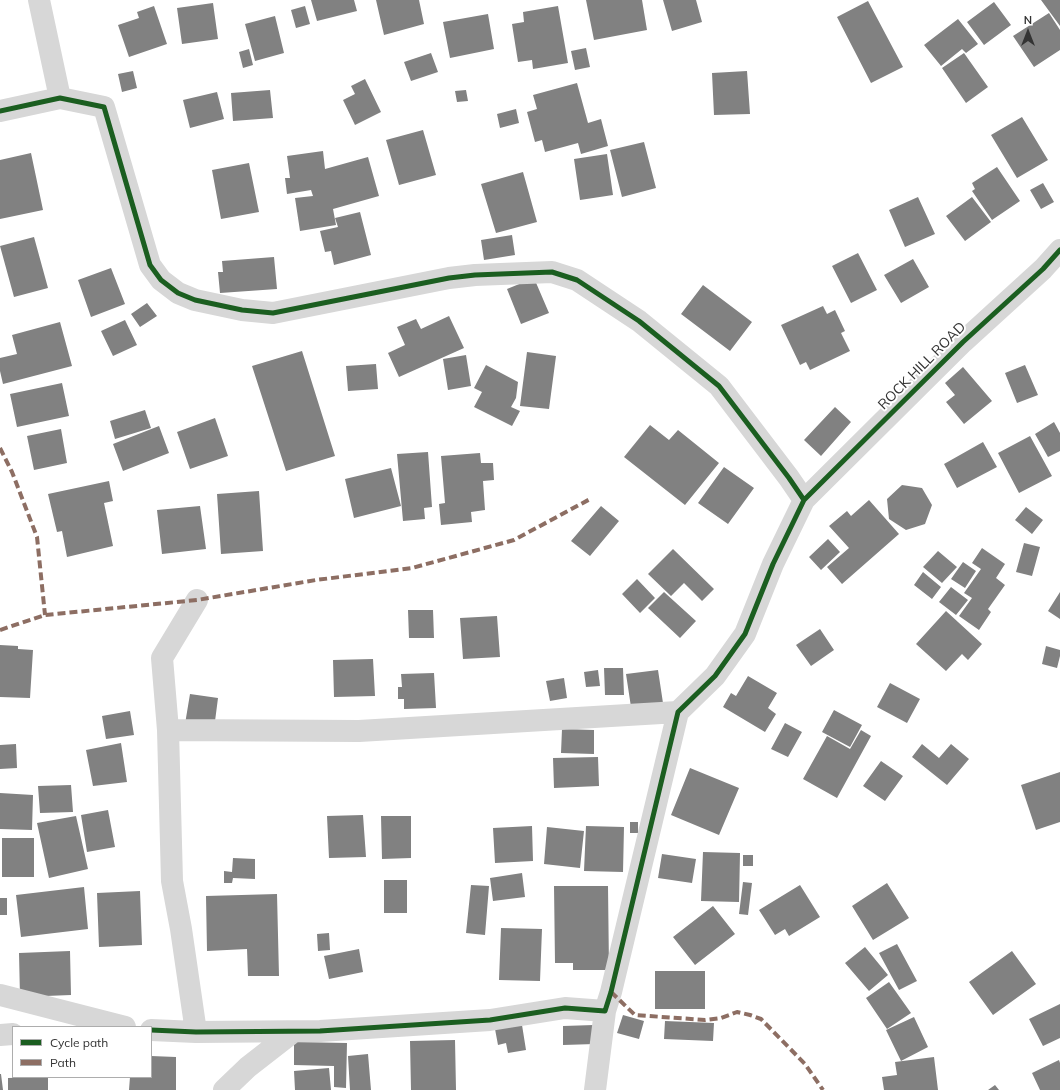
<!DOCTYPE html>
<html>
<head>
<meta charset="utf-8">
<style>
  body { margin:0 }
  #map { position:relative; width:1060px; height:1090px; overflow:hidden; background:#fff; font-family:Mulish,sans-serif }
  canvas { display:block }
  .legend { position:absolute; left:12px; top:1026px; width:140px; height:52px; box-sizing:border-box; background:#fff; border:1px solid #adadad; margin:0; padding:5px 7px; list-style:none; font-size:12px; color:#333 }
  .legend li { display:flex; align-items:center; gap:8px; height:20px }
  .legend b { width:20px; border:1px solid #adadad }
  .north { position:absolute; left:1008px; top:12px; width:40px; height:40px; -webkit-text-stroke:3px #fff; paint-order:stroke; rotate:0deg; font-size:11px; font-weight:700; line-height:16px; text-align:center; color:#333 }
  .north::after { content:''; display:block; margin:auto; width:14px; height:18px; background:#333; clip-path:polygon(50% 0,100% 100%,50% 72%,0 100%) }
</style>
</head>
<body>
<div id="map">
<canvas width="1060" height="1090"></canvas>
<ul class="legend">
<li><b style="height:5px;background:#1b5e20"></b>Cycle path</li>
<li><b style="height:5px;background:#8d6e63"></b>Path</li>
</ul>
<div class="north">N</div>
</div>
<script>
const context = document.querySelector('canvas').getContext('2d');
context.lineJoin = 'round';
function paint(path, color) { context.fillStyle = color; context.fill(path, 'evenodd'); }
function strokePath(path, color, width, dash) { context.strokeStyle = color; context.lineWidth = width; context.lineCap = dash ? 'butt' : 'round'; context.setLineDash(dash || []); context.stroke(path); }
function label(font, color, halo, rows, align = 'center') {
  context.font = font + ' Mulish,sans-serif'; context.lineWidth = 4; context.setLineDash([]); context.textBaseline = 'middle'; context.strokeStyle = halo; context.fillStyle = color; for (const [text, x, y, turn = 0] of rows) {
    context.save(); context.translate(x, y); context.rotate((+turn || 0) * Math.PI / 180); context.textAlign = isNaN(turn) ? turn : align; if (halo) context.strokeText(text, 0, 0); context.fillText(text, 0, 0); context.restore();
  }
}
paint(new Path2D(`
  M311,0H354L357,11L317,21Z
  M376,0H419L424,24L384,35Z
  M586,0H642L647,30L594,40Z
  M663,0H696L702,22L672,31Z
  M1041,0H1060V26Z
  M868,1L903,67L871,83L837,17Z
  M994,2L1011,25L984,45L967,22Z
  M213,3L218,39L182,44L177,8Z
  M154,6L167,44L129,57L118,25L139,18L137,12Z
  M305,6L310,24L296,28L291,10Z
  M558,6L568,63L533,69L532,60L518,62L512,24L524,22L523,12Z
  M1049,13L1060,30V50L1034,67L1013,36Z
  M488,14L494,49L450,58L443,22Z
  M275,16L284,53L255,61L245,24Z
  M958,19L978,44L966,53L962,49L941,66L924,45Z
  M586,48L590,67L575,70L571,51Z
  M249,49L253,65L243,68L239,52Z
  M431,53L438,72L411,81L404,62Z
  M964,53L988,87L966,103L942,68Z
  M133,71L137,88L122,92L118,74Z
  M747,71L750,114L714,115L712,73Z
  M365,79L381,112L355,125L343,100L355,94L351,86Z
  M577,83L588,123L601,119L608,146L581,154L578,143L545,152L542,140L535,142L527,112L537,109L533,95Z
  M270,90L273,118L233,121L231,93Z
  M466,90L468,101L457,102L455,91Z
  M217,92L224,119L190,128L183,100Z
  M516,109L519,123L500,128L497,114Z
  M1022,117L1048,160L1017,178L991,135Z
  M423,130L436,175L399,185L386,140Z
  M644,142L656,188L622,197L610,150Z
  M323,151L325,169L368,157L379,196L333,209L336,225L300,231L295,198L313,196L311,190L287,194L285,178H290L287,156Z
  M31,153L43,210L0,219V160Z
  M607,154L613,195L580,200L574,159Z
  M249,163L259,212L221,219L212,170Z
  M997,167L1020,201L992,220L972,191L975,189L972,183Z
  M523,172L537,222L496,233L481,184Z
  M1043,183L1054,202L1041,209L1030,190Z
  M918,197L935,234L905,247L889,210Z
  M972,197L991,222L965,241L946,216Z
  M360,212L371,255L334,265L331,251L325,252L320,231L338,227L335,218Z
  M512,235L515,255L484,260L481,240Z
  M34,237L48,288L14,297L0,246Z
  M858,253L877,290L851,303L832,266Z
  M274,257L277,289L220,293L218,272H223L222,261Z
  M913,259L929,287L901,303L884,275Z
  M111,268L125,304L91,317L78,280Z
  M534,278L549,313L521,324L507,289Z
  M703,285L752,322L730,351L681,314Z
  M147,303L157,316L140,327L131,314Z
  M823,306L827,314L835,310L845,331L841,333L850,351L810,370L806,362L800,365L781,325Z
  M449,316L464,348L399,377L388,353L405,345L397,327L416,319L421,329Z
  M125,320L137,345L113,356L101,331Z
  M60,322L72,366L3,384L0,371V358L17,354L12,335Z
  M302,351L335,456L286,471L252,366Z
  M527,352L556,356L549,409L520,406Z
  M466,355L471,386L448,390L443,359Z
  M376,364L378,389L348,391L346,366Z
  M486,365L518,382L516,398L511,407L520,411L512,426L474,407L482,392L474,388Z
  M1025,365L1038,395L1017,403L1005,373Z
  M963,367L992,401L964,424L946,402L955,395L945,383Z
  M62,383L69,416L17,427L10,394Z
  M835,407L851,422L821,456L804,440Z
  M145,410L151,428L115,439L110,421Z
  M215,418L228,456L190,469L177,432Z
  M1054,422L1060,433V451L1048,457L1035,434Z
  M650,425L669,440L678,430L719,463L685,505L624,457Z
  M159,426L169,453L123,471L113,444Z
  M61,429L67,463L34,470L27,436Z
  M1030,436L1052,476L1019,493L998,453Z
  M983,442L997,467L957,488L944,464Z
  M428,452L432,507L424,508L425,519L403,521L397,454Z
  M480,453L481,463H493L494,480L483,481L485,510L471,512L472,522L441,525L439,504L445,503L441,456Z
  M724,467L754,488L728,524L698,503Z
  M391,468L401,506L354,518L345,479Z
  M109,481L113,501L104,503L113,546L67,557L62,531L57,532L48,494Z
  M902,485L922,488L932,505L925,524L906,530L889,519L887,499Z
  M259,491L263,551L221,554L217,494Z
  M869,500L899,534L842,584L827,567L849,548L829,526L847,511L851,516Z
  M200,506L206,549L162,554L157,510Z
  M601,506L619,521L590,556L571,541Z
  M1026,507L1043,520L1032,534L1015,520Z
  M828,539L840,552L821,570L809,557Z
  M1024,543L1040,547L1032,576L1016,572Z
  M982,548L1005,564L996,578L1005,585L988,609L991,612L979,630L959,616L972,598L964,593L981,569L972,563Z
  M673,549L714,589L702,601L684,583L671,596L648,574Z
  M938,551L957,567L942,583L923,567Z
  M963,562L976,571L965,588L951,579Z
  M923,572L941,587L932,599L914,585Z
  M637,579L655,598L640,613L622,594Z
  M951,587L968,600L956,615L939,602Z
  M664,592L696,621L680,638L648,608Z
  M1060,592V619L1048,611Z
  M408,610H433L434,638H409Z
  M946,611L982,644L968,660L962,654L946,671L916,644Z
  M497,616L500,657L463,659L460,618Z
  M820,629L834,650L811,666L796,645Z
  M0,645L18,646V649L33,650L30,698L0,697Z
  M1046,646L1060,650V656L1057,668L1042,664Z
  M373,659L375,696L334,697L333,660Z
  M604,668H623L624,695H605Z
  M598,670L600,686L586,687L584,672Z
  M658,670L663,703L631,707L626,674Z
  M434,673L436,708L404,709V699H398V687H402L401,674Z
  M748,676L777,693L768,708L776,714L765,732L723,707L731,693L736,696Z
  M564,678L567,698L550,701L546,681Z
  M890,683L920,699L907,723L877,707Z
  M190,694L218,698L214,729L185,724Z
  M834,710L862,725L850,747L822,732Z
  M130,711L134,735L106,739L102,716Z
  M785,723L802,732L788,757L771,749Z
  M562,729L594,730V754L561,753Z
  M861,730L871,736L837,798L803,779L827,736L850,749Z
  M121,743L127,782L93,786L86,750Z
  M16,744L17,768L0,769V745Z
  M922,744L939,758L951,744L969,759L947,785L912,757Z
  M598,757L599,786L554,788L553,758Z
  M881,761L903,776L885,801L863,786Z
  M690,768L739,788L719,835L671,815Z
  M1060,772V822L1036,830L1021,785Z
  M71,785L73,812L40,813L38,786Z
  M0,793L33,795L32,830L0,829Z
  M108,810L115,847L87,852L81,815Z
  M363,815L366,857L329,858L327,816Z
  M76,816L88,869L49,878L37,823Z
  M381,816H411V858L382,859Z
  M630,822H638V833H630Z
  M532,826L533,861L495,863L493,828Z
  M586,826L624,827L623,872L584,871Z
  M547,827L584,831L580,868L544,864Z
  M2,838H34V877H2Z
  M703,852L740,853L739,902L701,901Z
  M662,854L696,859L692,883L658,878Z
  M743,855H753V866H743Z
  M233,858L255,859V879L233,878L232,883H224V871L232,872Z
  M522,873L525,897L493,901L490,878Z
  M384,880H407V913H384Z
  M743,882L752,883L748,915L739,914Z
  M887,883L909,918L873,940L852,906Z
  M471,885L489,886L485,935L466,933Z
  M800,885L820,917L789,936L785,929L775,935L759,910Z
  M554,886H608L609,970H573V963H555Z
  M84,887L88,929L21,937L16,895Z
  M140,891L142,945L99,947L97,893Z
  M277,894L279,976H248L247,949L207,951L206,896Z
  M0,898H7V915H0Z
  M713,906L735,934L695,965L673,937Z
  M501,928L542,929L540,981L499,980Z
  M329,933L330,950L318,951L317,934Z
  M897,944L917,981L899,990L879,953Z
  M865,947L888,975L869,991L845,963Z
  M359,949L363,972L329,979L324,956Z
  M70,951L71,995L20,997L19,953Z
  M1012,951L1036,984L993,1015L969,982Z
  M655,971H705V1009H655Z
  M889,982L911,1013L887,1029L866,998Z
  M1060,1004V1038L1043,1046L1029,1019Z
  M623,1015L644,1021L639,1039L617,1033Z
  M914,1017L928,1047L901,1061L886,1030Z
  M665,1021L714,1023L713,1041L664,1039Z
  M522,1025L526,1050L508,1053L506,1043L498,1045L495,1029Z
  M594,1025L595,1044L563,1045V1026Z
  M455,1040L456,1090H411L410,1041Z
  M294,1042L347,1043L346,1088L334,1087V1066L294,1065Z
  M368,1054L371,1090H350L348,1056Z
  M151,1056L176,1057V1090H129L130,1077H151Z
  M934,1057L938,1090H884L882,1077L897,1075L895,1062Z
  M1059,1060L1060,1063V1090H1040L1032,1073Z
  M329,1068L331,1090H295L294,1071Z
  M0,1074H1L3,1090H0Z
  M48,1077V1090H8V1078Z
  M995,1085L999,1090H988Z`), '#818181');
strokePath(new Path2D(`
  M39,0L60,98
  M0,111L60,98L104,107L150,265L161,280L178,293L195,300L242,310L273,313L449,278L475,275L552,272L577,280L639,321L719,386L789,478L804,500
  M168,730L359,731L678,712
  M0,995L125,1027
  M151,1030L196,1032L320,1031L490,1020L565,1008L605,1011L611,992L678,712L715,676L745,634L773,564L804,500L963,342L1043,269L1060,250
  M196,1032L181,929L172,881L168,730L162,658L197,600
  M0,1035L13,1034
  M224,1090L248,1067L293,1032
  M595,1090L605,1011`), '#d7d7d7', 22);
strokePath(new Path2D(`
  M0,448L12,472L37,537L45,615
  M0,630L45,615L197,600L316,580L412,568L514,540L592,498
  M611,992L635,1015L705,1020L721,1018L737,1012L750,1015L761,1019L805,1064L823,1090`), '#8d6e63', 4, [8, 4]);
strokePath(new Path2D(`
  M0,111L60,98L104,107L150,265L161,280L178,293L195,300L242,310L273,313L449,278L475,275L552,272L577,280L639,321L719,386L789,478L804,500
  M151,1030L196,1032L320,1031L490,1020L565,1008L605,1011L611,992L678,712L715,676L745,634L773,564L804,500L963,342L1043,269L1060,250`), '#1b5e20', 5);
label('14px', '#333', '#fff', [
  ["ROCK HILL ROAD",922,366,-45]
]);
</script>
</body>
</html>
